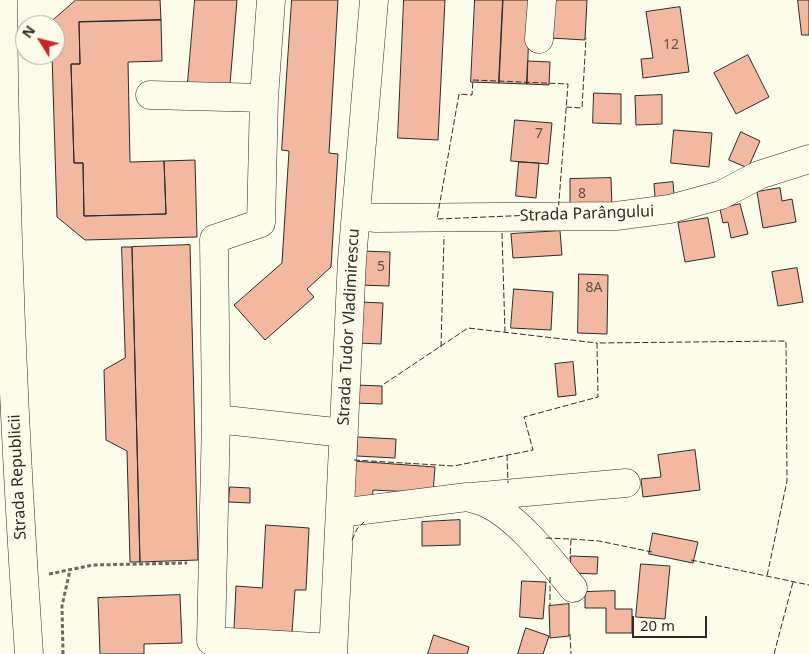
<!DOCTYPE html>
<html>
<head>
<meta charset="utf-8">
<style>
  body { margin:0 }
  #map { position:relative; width:809px; height:654px; overflow:hidden; background:#fdfbea; font-family:"Noto Sans",sans-serif }
  canvas { display:block }
  .north { position:absolute; left:15px; top:15px; width:50px; height:50px; box-sizing:border-box; background:#fdfbea; border:1px solid #a9a89e; border-radius:50%; rotate:306deg; font-size:14px; font-weight:700; line-height:20px; text-align:center; color:#2b2b2b }
  .north::after { content:''; display:block; margin:auto; width:18px; height:22px; background:#c62828; clip-path:polygon(50% 0,100% 100%,50% 72%,0 100%) }
  .scale { position:absolute; left:632px; top:616px; width:75px; height:22px; box-sizing:border-box; border:2px solid #2b2b2b; border-top:0; padding-left:6px; font-size:15px; line-height:18px; white-space:nowrap; color:#2b2b2b; -webkit-text-stroke:4px #fdfbea; paint-order:stroke }
</style>
</head>
<body>
<div id="map">
<canvas width="809" height="654"></canvas>
<div class="north">N</div>
<div class="scale">20 m</div>
</div>
<script>
const context = document.querySelector('canvas').getContext('2d');
context.lineJoin = 'round';
function paint(path, color) { context.fillStyle = color; context.fill(path, 'evenodd'); }
function strokePath(path, color, width, dash) { context.strokeStyle = color; context.lineWidth = width; context.lineCap = dash ? 'butt' : 'round'; context.setLineDash(dash || []); context.stroke(path); }
function label(font, color, halo, rows, align = 'center') {
  context.font = font + ' "Noto Sans",sans-serif'; context.lineWidth = 4; context.setLineDash([]); context.textBaseline = 'middle'; context.strokeStyle = halo; context.fillStyle = color; for (const [text, x, y, turn = 0] of rows) {
    context.save(); context.translate(x, y); context.rotate((+turn || 0) * Math.PI / 180); context.textAlign = isNaN(turn) ? turn : align; if (halo) context.strokeText(text, 0, 0); context.fillText(text, 0, 0); context.restore();
  }
}
const building = new Path2D(`
  M76,0H160L161,20L79,22L80,64H71L74,163H83L84,216L166,214L164,161L195,160L197,237L85,240L57,217L52,55H55V25H51V22Z
  M195,0H237L229,96L187,93Z
  M292,0H338L329,153L338,154L331,267L307,289L314,297L265,340L234,305L282,263L289,151L282,150Z
  M404,0H445L438,140L398,138Z
  M475,0H503L499,83L471,82Z
  M503,0H530L527,84L499,83Z
  M553,0H587L585,40L551,38Z
  M798,0H809V35H802Z
  M680,7L689,72L643,78L641,59L653,58L646,12Z
  M161,20L162,61L128,62L130,162L164,161L166,214L84,216L83,163H74L71,64H80L79,22Z
  M748,55L769,97L736,114L714,73Z
  M528,61L550,62L549,85L527,84Z
  M594,93L621,94V124L593,123Z
  M662,95V124L636,125L635,96Z
  M515,120L552,123L548,164L511,161Z
  M674,130L712,133L709,167L671,163Z
  M741,132L760,141L748,168L729,160Z
  M519,162L539,163L536,198L516,196Z
  M611,178L612,209L570,210V179Z
  M673,182L675,208L656,209L654,184Z
  M780,188L782,201L792,199L796,222L763,228L757,192Z
  M740,204L748,234L731,238L728,222L723,223L720,209Z
  M708,218L715,257L685,262L678,223Z
  M560,231L562,255L513,258L511,234Z
  M190,245L198,560L140,562L132,247Z
  M122,247H132L140,562H130L127,451L106,440L104,370L125,358Z
  M362,251L390,252L389,286L360,285Z
  M797,268L803,302L778,306L772,272Z
  M579,274L608,275L607,334L578,333Z
  M514,289L553,292L551,330L511,328Z
  M360,302L383,303L381,344L358,343Z
  M573,362L576,395L558,397L555,364Z
  M356,385L382,386V404L355,403Z
  M358,437L396,439L395,458L357,456Z
  M695,450L700,490L643,497L641,479L661,477L658,455Z
  M353,461L435,467L433,493L373,490L372,506L350,505Z
  M230,487L250,488V503L229,502Z
  M460,520V545L422,546V522Z
  M266,525L309,528L306,590H295L292,632L234,629L236,586L262,588Z
  M653,533L698,542L693,563L649,554Z
  M571,556L598,557L597,574L571,573Z
  M641,564L670,566L665,619L636,617Z
  M522,581L546,582L543,619L520,617Z
  M615,591V609H632V633H606V608H585V592Z
  M180,595L182,643L144,644V654H100L98,598Z
  M569,604V636L550,638L549,606Z
  M526,628L549,636L543,654H518Z
  M434,635L469,647L467,654H428Z`);
paint(building, '#f2b8a0');
strokePath(building, '#2b2b2b', 1);
const minor = new Path2D(`
  M539,39L542,0
  M150,95L264,98L261,223L214,239L216,419L344,433
  M264,98L271,0
  M356,216L376,218L616,216L670,209L721,195L759,175L809,159
  M216,419L211,641L333,648
  M471,497L626,483
  M340,513L467,497C473,499 480,500 486,503C519,518 550,560 573,588
  M333,654L352,260L374,0`);
const major = new Path2D(`
  M3,0C5,218 14,436 29,654`);
strokePath(minor, '#2b2b2b', 29);
strokePath(major, '#2b2b2b', 29);
strokePath(new Path2D(`
  M49,574L93,565L187,563
  M63,654L62,606L70,570`), '#6a6964', 3, [4, 2.5]);
strokePath(minor, '#fdfbea', 28);
strokePath(major, '#fdfbea', 28);
strokePath(new Path2D(`
  M473,80L568,84L558,214L437,219L459,94L472,95Z
  M566,107L582,108L586,38
  M502,233L505,333
  M441,347L444,236
  M384,384L468,328L597,343
  M507,455L508,483
  M354,460L454,466L533,450L524,417L598,397L597,343L786,341L787,481L767,576
  M546,538L571,539L570,559
  M571,539L599,541L652,552
  M352,540L357,529L364,522
  M691,560L809,585
  M550,577V605
  M570,634L571,654
  M774,654L793,582`), '#2b2b2b', 1, [6, 2.5]);
label('14px', '#5d4e48', null, [
  ["12",671,45],
  ["7",539,134],
  ["8",582,194],
  ["5",381,267],
  ["8A",594,288]
]);
label('16px', '#2b2b2b', '#fdfbea', [
  ["Strada Parângului",587,214,-2],
  ["Strada Tudor Vladimirescu",349,327,-87],
  ["Strada Republicii",18,477,-93]
]);
</script>
</body>
</html>
